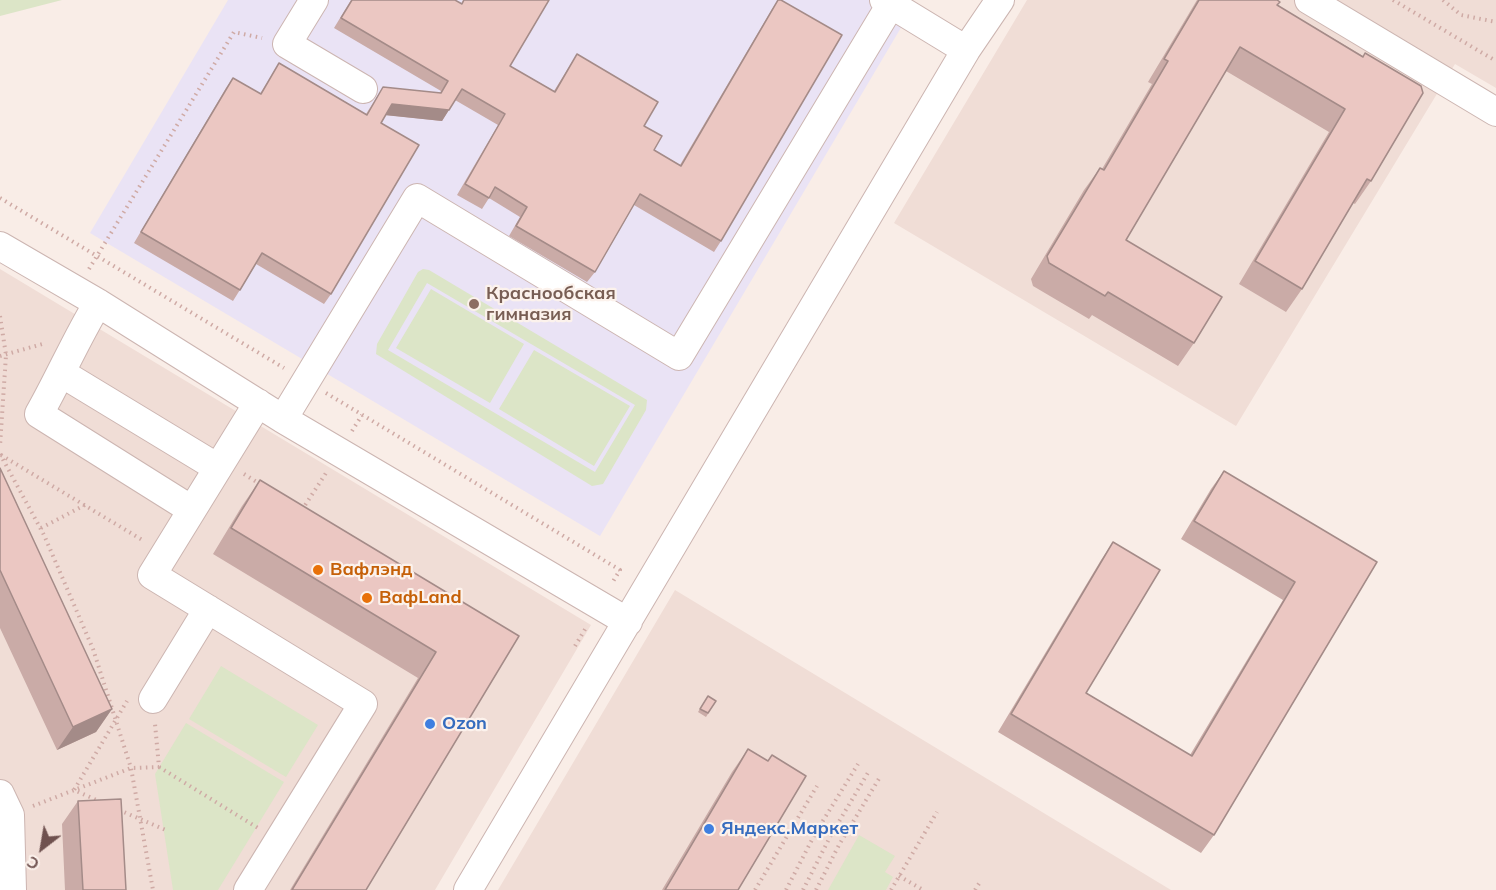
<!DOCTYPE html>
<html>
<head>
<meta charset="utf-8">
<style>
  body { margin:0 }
  #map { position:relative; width:1496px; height:890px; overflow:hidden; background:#f9ede7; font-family:Mulish,sans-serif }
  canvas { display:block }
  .north { position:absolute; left:12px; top:818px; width:60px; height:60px; -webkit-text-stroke:4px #fcf2ec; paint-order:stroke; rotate:211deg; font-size:16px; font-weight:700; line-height:24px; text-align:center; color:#6f514f }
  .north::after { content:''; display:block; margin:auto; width:21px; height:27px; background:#6f514f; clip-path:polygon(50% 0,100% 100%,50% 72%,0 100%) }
</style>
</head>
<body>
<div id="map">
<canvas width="1496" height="890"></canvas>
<div class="north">С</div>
</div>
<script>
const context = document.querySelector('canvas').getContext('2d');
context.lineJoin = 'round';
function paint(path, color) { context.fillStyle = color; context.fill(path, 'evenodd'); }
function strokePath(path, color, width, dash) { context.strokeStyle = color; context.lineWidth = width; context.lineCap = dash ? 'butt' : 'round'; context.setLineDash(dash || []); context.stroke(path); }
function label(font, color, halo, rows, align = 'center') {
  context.font = font + ' Mulish,sans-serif'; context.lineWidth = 4.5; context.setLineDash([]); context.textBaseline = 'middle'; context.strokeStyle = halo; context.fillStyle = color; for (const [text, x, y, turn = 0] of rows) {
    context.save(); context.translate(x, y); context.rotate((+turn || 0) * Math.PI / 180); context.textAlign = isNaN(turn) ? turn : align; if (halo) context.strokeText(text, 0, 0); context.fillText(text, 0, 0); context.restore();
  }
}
paint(new Path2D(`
  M1027,0H1496V88L1455,64L1236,426L894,223Z
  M0,269L591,625L435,890H0Z
  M675,590L1171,890H498Z`), '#f0ddd6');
paint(new Path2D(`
  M228,0H908L915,4L600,536L90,233Z`), '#eae3f5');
paint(new Path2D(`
  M0,0H62L0,16Z
  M423,269L429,270L647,400L646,410L603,484L592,486L376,354L377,344L418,272ZM427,283L635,405L595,472L388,350Z
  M431,289L524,344L490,403L396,348Z
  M534,350L630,406L594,466L499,409Z
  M221,666L318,725L286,777L189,719Z
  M186,723L284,782L218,890H173L155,774Z
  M859,835L895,856L885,872L893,877L886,890H828Z`), '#dce5c7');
const minor = new Path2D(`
  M314,0L287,44L363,89
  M884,0L966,50
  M1309,0L1496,112
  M0,246L98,303L283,419L628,622
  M98,303C76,339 60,377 39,414L192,510
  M63,374L218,468
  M283,419L417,198L679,356L891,4
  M153,699L208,609
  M0,794L10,815L12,890
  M248,890L363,704L152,575L258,403
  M468,890L966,50L1000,0`);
strokePath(minor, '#ccb5b1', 30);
strokePath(new Path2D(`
  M1393,0L1496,61
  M1443,0L1461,15L1496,22
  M0,198L284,368
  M89,269L234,32L262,38
  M0,316L6,355L0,446
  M0,356L46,343
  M326,393L620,570L612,583
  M352,431L362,415
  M0,454L44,535L93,649L131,768L153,890
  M1,455L144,541
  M244,474L263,486
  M302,510L326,473
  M41,528L85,505
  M575,646L587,626
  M159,767L258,828
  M101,802L74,790L127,701
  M33,806L131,768L159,767L155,724
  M119,810L168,831
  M899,876L923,890
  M755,890L817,786
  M786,890L816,832L858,764
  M803,890L831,835L869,771
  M816,890L839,845L880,777
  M891,890L937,812
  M975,890L980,882`), '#cfaaa5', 4, [1.5, 4.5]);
strokePath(minor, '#fff', 28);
paint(new Path2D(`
  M351,0H455L461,4L463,0H549L510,66L554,91L577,54L644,126L654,150L680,165L772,9L778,0L721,241L714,252L634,205L595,272L587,282L509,236L520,217L489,198L482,209L457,195L498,125L455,100L442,121L386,115L381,123L331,294L324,304L256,264L233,301L134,243L226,88L233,78L260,94L279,63L366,114L383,87L440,93L441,91L334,28Z
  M1197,0H1277V5L1363,56L1371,181L1355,204L1353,203L1302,289L1286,312L1239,284L1329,132L1226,71L1126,240L1194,343L1178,366L1092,315L1089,319L1033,286L1031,279L1084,190L1100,168L1102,169L1152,84L1148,82Z
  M0,468L112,709L96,732L57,750L0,628Z
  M1224,471L1377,562L1214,835L1201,853L998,732L1101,560L1113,542L1086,693L1190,755L1283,600L1181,539L1211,489Z
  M260,480L519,636L366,890H290L418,678L213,554L242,506Z
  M708,696L716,701L706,717L698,712Z
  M748,749L738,890H662L732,772Z
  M78,801L126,890H65L62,824Z`), '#caaba7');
paint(new Path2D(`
  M392,104L449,110L442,121L384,115Z
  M112,709L96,732L57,750L73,727Z`), '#a48b88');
const building = new Path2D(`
  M352,0H455L462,4L464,0H549L510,66L555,92L577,54L658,102L644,126L662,136L654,150L681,166L778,0H781L842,35L721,241L640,194L595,272L516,226L527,207L495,187L489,198L465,184L505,114L462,89L449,110L392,104L381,123L419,145L331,294L262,253L240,290L141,232L233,78L261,94L279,63L367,115L383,87L441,93L448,81L341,18Z
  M1199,0H1277L1280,2L1277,5L1363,57L1365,53L1421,86L1423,93L1371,181L1367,179L1302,289L1255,261L1345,109L1240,47L1126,240L1222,297L1194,343L1108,292L1105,296L1049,263L1047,256L1100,168L1104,170L1168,61L1164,59Z
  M0,468L112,709L73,727L0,570Z
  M1224,471L1377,562L1214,835L1011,714L1113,542L1160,570L1086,693L1192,756L1295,582L1194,521Z
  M260,480L519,636L366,890H292L436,652L231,528Z
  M708,696L716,701L708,713L700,709Z
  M748,749L768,761L772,755L806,776L738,890H665Z
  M121,799L126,890H83L78,801Z`);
paint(building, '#ebc7c2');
strokePath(building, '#a48b88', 1.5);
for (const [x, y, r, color] of [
  [474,304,6,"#8d6e63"],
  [318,570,6,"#e8710a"],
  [367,598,6,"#e8710a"],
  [430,724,6,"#3f7fe0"],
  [709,829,6,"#3f7fe0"]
]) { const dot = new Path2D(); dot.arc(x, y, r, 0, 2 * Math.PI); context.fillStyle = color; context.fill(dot); strokePath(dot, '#fcf2ec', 2); }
label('bold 18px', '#785e54', '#fcf2ec', [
  ["Краснообская",486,294],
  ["гимназия",486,315]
], 'left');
label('bold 18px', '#c56008', '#fcf2ec', [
  ["Вафлэнд",330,570],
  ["ВафLand",379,598]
], 'left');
label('bold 18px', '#366cbe', '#fcf2ec', [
  ["Ozon",442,724],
  ["Яндекс.Маркет",721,829]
], 'left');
</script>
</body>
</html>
